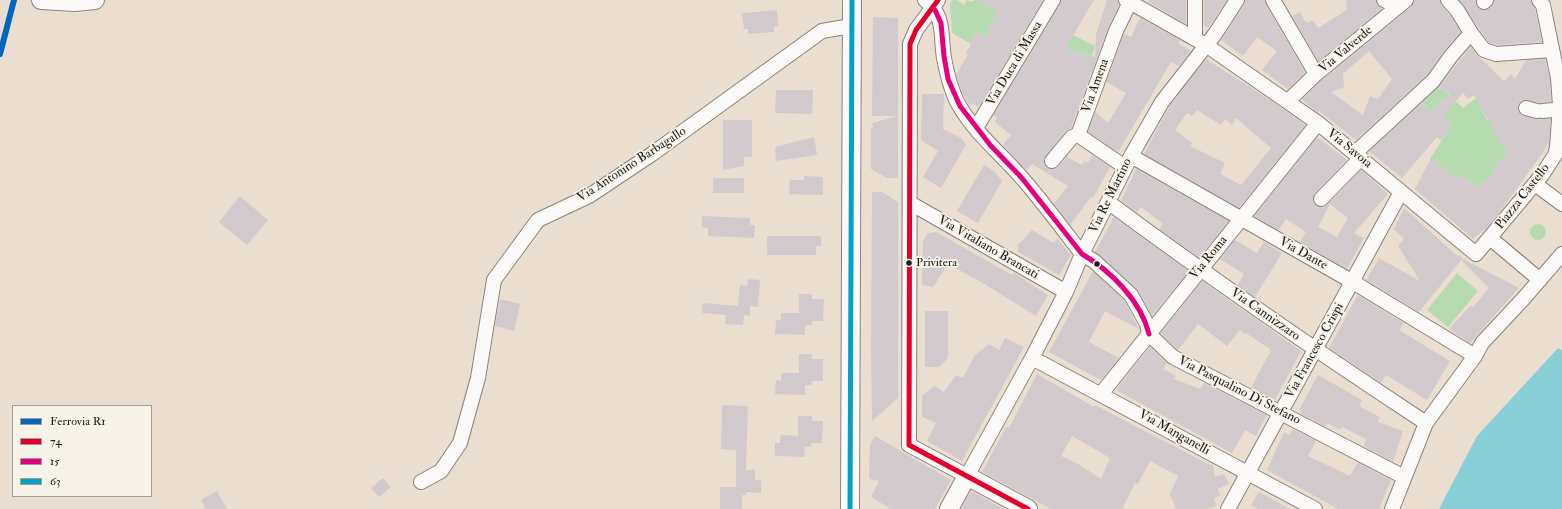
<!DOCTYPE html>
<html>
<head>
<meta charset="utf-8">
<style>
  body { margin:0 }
  #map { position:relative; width:1562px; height:509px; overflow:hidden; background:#eaded0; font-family:"IM FELL Double Pica",serif }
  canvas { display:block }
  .legend { position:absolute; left:12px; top:405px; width:140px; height:92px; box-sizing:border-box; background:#f7f3e8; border:1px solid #9f9d96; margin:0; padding:5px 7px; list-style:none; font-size:12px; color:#1c1c1c }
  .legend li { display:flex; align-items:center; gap:8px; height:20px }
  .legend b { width:20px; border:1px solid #9f9d96 }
</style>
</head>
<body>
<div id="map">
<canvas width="1562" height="509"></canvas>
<ul class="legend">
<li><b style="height:5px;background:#0065bd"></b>Ferrovia R1</li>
<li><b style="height:5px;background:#e4002b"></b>74</li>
<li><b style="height:5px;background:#e5007d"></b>15</li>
<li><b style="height:5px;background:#01a2c5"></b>63</li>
</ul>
</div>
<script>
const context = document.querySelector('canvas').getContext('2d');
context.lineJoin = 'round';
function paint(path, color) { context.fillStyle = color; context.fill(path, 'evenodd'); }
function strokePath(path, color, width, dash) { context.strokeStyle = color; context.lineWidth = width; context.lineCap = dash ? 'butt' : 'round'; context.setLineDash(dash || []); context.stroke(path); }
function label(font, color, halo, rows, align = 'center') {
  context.font = font + ' "IM FELL Double Pica",serif'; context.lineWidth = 3.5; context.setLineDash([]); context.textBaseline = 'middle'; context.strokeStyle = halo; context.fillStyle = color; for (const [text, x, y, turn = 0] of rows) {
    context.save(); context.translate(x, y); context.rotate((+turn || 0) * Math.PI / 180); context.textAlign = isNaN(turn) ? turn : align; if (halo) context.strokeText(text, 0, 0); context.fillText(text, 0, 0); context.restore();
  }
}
paint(new Path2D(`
  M952,0H957L964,5L967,0L972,2L974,0H978L1009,10L985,37L977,33L971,44L952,33L950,4Z
  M1073,35L1095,46L1092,56L1077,52L1071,68L1059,49Z
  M1436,85L1446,92L1463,108L1483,93L1489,106L1483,112L1487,120L1499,111L1507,128L1498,138L1515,158L1496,183L1489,178L1482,184L1485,193L1462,182L1465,178L1461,175L1457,180L1430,159L1451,126L1446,119L1439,127L1436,123L1448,109L1442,102L1431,112L1419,99Z
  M1530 232a8 8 0 1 1 16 0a8 8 0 1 1-16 0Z
  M1457,273L1478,291L1448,327L1427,310Z`), '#b7dbb0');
paint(new Path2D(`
  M1558,348L1562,350V509H1439L1477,436Z`), '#89cfd6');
paint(new Path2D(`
  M978,0H1043L979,107L972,103L970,106L962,92L956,75L968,54L966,53L977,33L985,37L998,12Z
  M1061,0H1094L1065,49L1095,57L1096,34L1107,0H1118L1119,5L1108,28L1071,128L1065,132L1044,159V164L1047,168L1051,169L1058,167L1067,157L1082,165L1084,161L1088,163L1092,155L1110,167L1093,198L1091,197L1070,225L1054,203L1068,186L1032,164L1026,170L1003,145L1011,135L995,122L997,118L993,115L1060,4Z
  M1149,0H1186V24L1148,2Z
  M1204,0H1227L1208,28L1204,25Z
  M1245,0H1265L1266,4L1305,73L1288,89L1262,70L1277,51L1257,37L1243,56L1221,40L1244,5Z
  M1346,0H1376L1377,5L1382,9L1318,61L1292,16L1300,12L1306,23L1313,20L1318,28L1347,10Z
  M1414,0H1440L1441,5L1450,15L1461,32L1444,51L1427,75L1356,140L1319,111L1318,113L1302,100L1322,80L1411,7ZM1369,51L1392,79L1378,99L1370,96L1363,115L1331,92L1344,87L1343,74Z
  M1459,0H1476L1478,8L1482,10L1490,8L1494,0H1531L1535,9L1542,42L1497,45L1489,43Z
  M777,10L778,26L774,27V32L748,34V29H744L742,13Z
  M873,17L898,18V116H872Z
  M1140,18L1180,40L1178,43L1191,51L1179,66L1171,62L1118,152L1088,132L1095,112L1108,123L1126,93L1106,82L1124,34L1131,37Z
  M1471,46L1477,55L1504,81L1511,74L1515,79L1526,60L1545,59L1550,79L1551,102L1540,103L1524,100L1520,102L1518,105V111L1524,116L1535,119H1551L1549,142L1544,151L1499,213L1488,227L1473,239L1415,189L1431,158L1457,180L1461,175L1479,187L1495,172L1493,170L1508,150L1500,141L1474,95L1468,99L1463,93L1443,115L1451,126L1442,141L1437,137L1402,178L1369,151L1422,103L1431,112L1450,94L1439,87Z
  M1206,59L1261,94L1306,125L1239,208L1144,154L1169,107ZM1197,110L1221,125L1225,119L1232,125L1236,118L1271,148L1241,185L1220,174L1225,163L1190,146L1192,143L1175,130L1187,113L1192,116Z
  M776,90H813L812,114L775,113Z
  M922,94H944L943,129L961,138L966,145L941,188L923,177L938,151L921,140Z
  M898,116V178H887L871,169V128H873L872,123Z
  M723,120H752V157H744V166L723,170Z
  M814,137L817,155L776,161L775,147Z
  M1317,137L1347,160L1315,193L1313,201L1315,205L1323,207L1327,205L1361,170L1388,194L1354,233L1364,238L1347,269L1300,242L1306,232L1286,219L1279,230L1254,216ZM1330,204L1348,218L1337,237L1318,227Z
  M984,165L994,171L1002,181L978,223L957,211Z
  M1136,169L1229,221L1199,258L1159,229L1163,224L1141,207L1137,212L1121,201Z
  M804,176L823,177V195L789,194L790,180H804Z
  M713,178H744V193H713Z
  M872,192H882L898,202V398L872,421L871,349Z
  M240,196L268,220L247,245L219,222Z
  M1404,208L1455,254L1463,258L1419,312L1366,280L1379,258L1420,281L1398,246L1404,239L1394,229Z
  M702,216L750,218V225H755L754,238L708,236V228L702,227Z
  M1114,217L1189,271L1152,316L1137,289L1095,252Z
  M1032,230L1054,243L1057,238L1071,255L1059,275L1017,251L1019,248L1017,246Z
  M936,232L1012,275L1014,273L1048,295L1036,316L986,285L948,264L933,287L922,285L923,241L928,233Z
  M767,236H821V246H816V255H767Z
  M1235,240L1257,253L1264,242L1282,253L1255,297L1238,285L1244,274L1220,259Z
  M1463,259L1519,288L1470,343L1449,329L1471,305L1473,307L1489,288L1462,261Z
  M1093,271L1124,300L1139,329L1105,311L1089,342L1119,358L1101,380L1049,352Z
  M748,279L760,280L758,307L750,306V316L744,315L743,325L725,324L726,315L702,313L703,303L738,306L740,285L747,286Z
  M1202,281L1301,351L1275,400L1251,388L1271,350L1246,333L1245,334L1240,330L1227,346L1198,324L1178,350L1161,333Z
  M799,294H812V299H824L823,321H812V325H805V335L775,334L776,320H781V313H799Z
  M1358,295L1404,323L1399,330L1450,361L1427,400L1386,375L1381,383L1329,348Z
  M500,299L520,304L514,331L495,326Z
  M925,311H948V358L939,367H925Z
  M1005,338L1024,347L962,461L927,441L936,423L922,417V396L934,386L944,392L956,375L963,378L975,355L989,344L999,350Z
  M1150,347L1167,363L1163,369L1176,376L1174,379L1200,389L1204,383L1267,415L1256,436L1245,430L1232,453L1116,390Z
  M799,354H812V359H823V381H812L811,385H805V395L775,394L776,380L781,381V373H799Z
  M1037,374L1094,407L1095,405L1208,464L1213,465L1215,477L1224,474L1229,484L1218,489L1220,496L1214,498L1217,506L1207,509H1176L1170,494L1178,476L1150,461L1138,484L1135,483L1122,509H1051L982,472L1006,427L1009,428ZM1072,436L1110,458L1101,479L1080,465L1061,456Z
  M1318,375L1362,400L1359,406L1380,417L1378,422L1403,431L1393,462L1364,446L1366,439L1342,427L1340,430L1327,423L1325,426L1301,414L1302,411L1299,410Z
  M722,405L748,406L746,470H755V480H761V493L746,492V495H742V509H720V487H736V450L721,449Z
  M798,416H812V421H823L822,443H811V447H805L804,457L775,456V443H780L781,435L798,436Z
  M1293,429L1316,441L1308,456L1350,476L1358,462L1391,480L1379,509H1338L1267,470L1284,432L1289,435Z
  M875,436L951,480L935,509H891L871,497L879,481L869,479L870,445Z
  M383,478L391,487L379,497L371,488Z
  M217,491L227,509H206L201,500Z
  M971,491L977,494L1003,509H961Z
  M1259,492L1290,509H1258L1251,505Z`), '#d3cace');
const minor = new Path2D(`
  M925,0C946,17 940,34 944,58C947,74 951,92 960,107C976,134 1001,154 1022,178C1043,202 1062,228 1082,254L1094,261L1131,295L1147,324L1149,334L1173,357L1404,477
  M938,0L916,30L910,44L909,445L967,476L1032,358L1066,292L1082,254L1131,156L1162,102L1215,34L1237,0
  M1126,0L1206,45L1318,123L1476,254L1542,175L1555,155L1557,147L1560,106L1558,78L1543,5L1539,0
  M1273,0L1316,74
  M1384,0L1398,6
  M1448,0L1457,10L1471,33L1484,50L1496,54L1552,50
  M1484,2L1486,0
  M1195,39V0
  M1288,101L1316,74L1406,0
  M1526,108L1537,111
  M1542,111L1554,110
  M976,128L1053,0
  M1078,135L1125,167
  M1355,153L1433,81L1451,56L1471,33
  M1131,156L1353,282L1475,356
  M1052,161L1072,137L1078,135L1116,31L1130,2
  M1535,184L1562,204
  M1321,199L1361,158
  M1108,202C1212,279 1318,352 1426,423
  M910,203L1066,292
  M1490,238L1540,280
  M1032,358L1315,509
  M1101,394L1318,123
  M421,482L441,471L460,443L478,378L494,280L538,220L589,196L652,154L822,31L851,26
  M1228,509L1401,192
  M1392,509L1426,423L1475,356L1482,343L1524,298L1562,254`);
const major = new Path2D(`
  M41,0L75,2L95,0
  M850,509L852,0
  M949,509L967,476L1028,509`);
strokePath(minor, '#89837c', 16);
strokePath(major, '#89837c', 20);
strokePath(minor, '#fcfaf8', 14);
strokePath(major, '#fcfaf8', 18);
strokePath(new Path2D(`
  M938,0L916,30L910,44L909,445L1028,509`), '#e4002b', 5);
strokePath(new Path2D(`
  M935,10L941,23L944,56L948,79L960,106L991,146L1021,177L1082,254C1111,271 1141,301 1149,334`), '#e5007d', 5);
strokePath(new Path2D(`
  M850,509L852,0`), '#01a2c5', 5);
strokePath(new Path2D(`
  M0,54L14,0`), '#0065bd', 6);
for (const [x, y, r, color] of [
  [909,263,3.5,"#1c1c1c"],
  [1097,264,3.5,"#1c1c1c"]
]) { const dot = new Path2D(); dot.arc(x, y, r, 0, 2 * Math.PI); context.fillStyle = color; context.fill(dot); strokePath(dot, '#f7f3e8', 1.5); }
label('12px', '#1c1c1c', '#f7f3e8', [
  ["Privitera",916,263]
], 'left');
label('13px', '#1c1c1c', '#f7f3e8', [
  ["Via Valverde",1346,50,-40],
  ["Via Duca di Massa",1015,64,-59],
  ["Via Amena",1096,86,-70],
  ["Via Savoia",1349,149,39],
  ["Via Antonino Barbagallo",632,165,-33],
  ["Via Re Martino",1111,196,-64],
  ["Piazza Castello",1523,197,-52],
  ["Via Vitaliano Brancati",988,248,30],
  ["Via Dante",1303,254,29],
  ["Via Roma",1209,258,-51],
  ["Via Cannizzaro",1265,315,35],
  ["Via Francesco Crispi",1315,351,-61],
  ["Via Pasqualino Di Stefano",1239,391,27],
  ["Via Manganelli",1174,433,29]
]);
</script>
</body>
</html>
